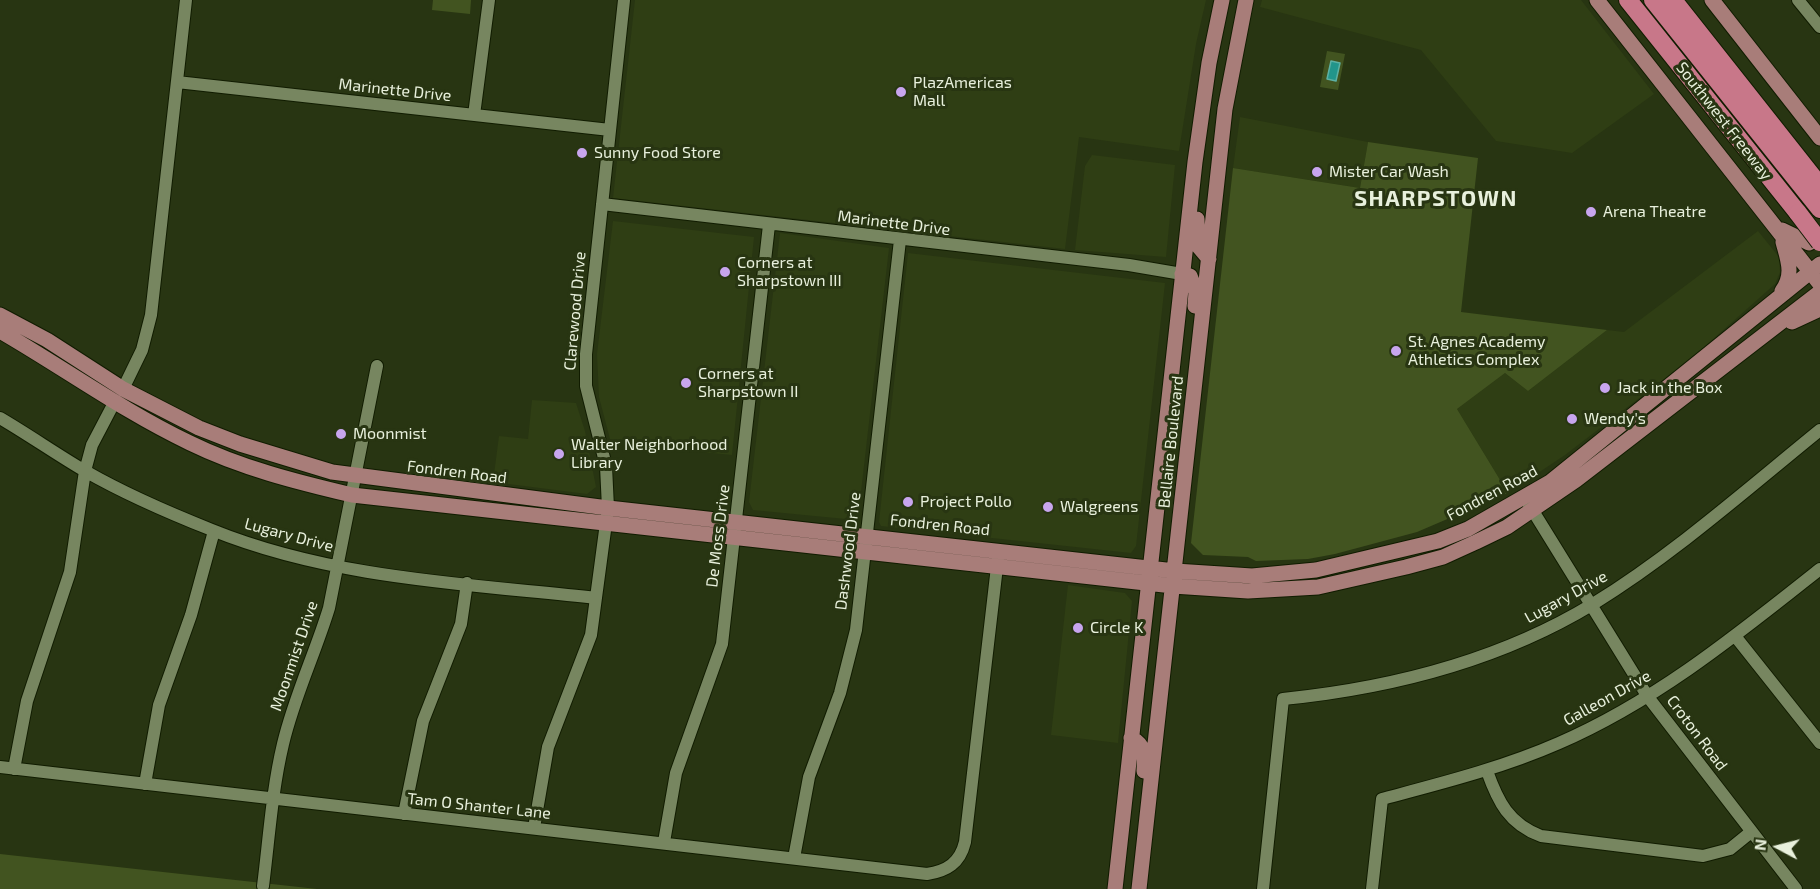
<!DOCTYPE html>
<html>
<head>
<meta charset="utf-8">
<style>
  body { margin:0 }
  #map { position:relative; width:1820px; height:889px; overflow:hidden; background:#283512; font-family:"Exo 2",sans-serif }
  canvas { display:block }
  .north { position:absolute; left:1748px; top:817px; width:60px; height:60px; -webkit-text-stroke:4px #283512; paint-order:stroke; rotate:277deg; font-size:16px; font-weight:700; line-height:24px; text-align:center; color:#e8f0dc }
  .north::after { content:''; display:block; margin:auto; width:21px; height:27px; background:#e8f0dc; clip-path:polygon(50% 0,100% 100%,50% 72%,0 100%) }
</style>
</head>
<body>
<div id="map">
<canvas width="1820" height="889"></canvas>
<div class="north">N</div>
</div>
<script>
const context = document.querySelector('canvas').getContext('2d');
context.lineJoin = 'round';
function paint(path, color) { context.fillStyle = color; context.fill(path, 'evenodd'); }
function strokePath(path, color, width, dash) { context.strokeStyle = color; context.lineWidth = width; context.lineCap = dash ? 'butt' : 'round'; context.setLineDash(dash || []); context.stroke(path); }
function label(font, color, halo, rows, align = 'center') {
  context.font = font + ' "Exo 2",sans-serif'; context.lineWidth = 6; context.setLineDash([]); context.textBaseline = 'middle'; context.strokeStyle = halo; context.fillStyle = color; for (const [text, x, y, turn = 0] of rows) {
    context.save(); context.translate(x, y); context.rotate((+turn || 0) * Math.PI / 180); context.textAlign = isNaN(turn) ? turn : align; if (halo) context.strokeText(text, 0, 0); context.fillText(text, 0, 0); context.restore();
  }
}
paint(new Path2D(`
  M635,0H1206L1196,44L1179,151L1079,137L1065,249L613,198Z
  M1262,0H1581L1654,94L1572,153L1496,141L1421,50L1260,7Z
  M1240,117L1368,142L1360,188L1233,168Z
  M1092,155L1175,165L1166,257L1075,250L1085,166Z
  M613,221L754,237L732,455L611,443L599,397L597,354Z
  M1758,231L1779,257L1780,272L1775,284L1694,356L1565,455L1508,493L1457,409L1505,373L1528,391L1607,330L1624,332Z
  M780,233L889,248L858,518L856,520L753,510L749,502Z
  M908,253L1165,283L1136,546L1131,553L881,526L879,522Z
  M532,400L576,403L585,431L596,487L587,494L493,482L499,436L528,439Z
  M1068,585L1125,593L1132,601L1118,743L1051,735Z`), '#2f3e14');
paint(new Path2D(`
  M433,0H471L470,14L432,10Z
  M1327,51L1345,54L1338,90L1320,87Z
  M1368,142L1478,158L1461,312L1607,330L1528,391L1505,373L1457,409L1508,493L1417,532L1335,554L1308,559L1256,561L1248,557L1203,555L1191,543L1233,168L1360,188Z
  M0,854L317,889H0Z`), '#425420');
const water = new Path2D(`
  M1331,61L1340,63L1336,81L1327,79Z`);
paint(water, '#22958b');
strokePath(water, '#5db0a3', 1.5);
const minor = new Path2D(`
  M1798,0L1820,27
  M177,82L610,130
  M474,115L489,0
  M602,204L1129,265L1182,274
  M123,389L142,350L151,315L186,0
  M0,418C29,435 56,454 85,471C125,494 169,513 212,530C333,579 469,584 596,598
  M1525,498L1648,697L1796,889
  M1735,636L1820,743
  M0,767L927,874C947,871 960,863 965,842L998,558
  M14,769L27,701L70,572L85,471L92,445L114,403
  M1487,771C1498,802 1509,824 1541,836L1703,856L1730,849L1751,832
  M145,784L159,705L191,615L214,531
  M404,814L423,721L461,624L467,583
  M534,828L548,747L591,635L608,508L606,466L586,386V354L624,0
  M664,842L676,773L722,644L769,225
  M794,858L809,777L840,693L856,630L900,240
  M263,886C269,839 272,790 283,744C294,697 315,654 329,608L377,366
  M1263,889L1283,699C1392,688 1499,661 1593,604C1674,554 1746,490 1820,430
  M1372,889L1382,799C1442,783 1502,768 1559,743C1656,701 1738,634 1820,569`);
const major = new Path2D(`
  M1597,0L1820,284
  M1712,0L1820,138
  M1197,219L1198,246L1209,259
  M1782,230L1809,243L1820,236
  M1182,274L1190,276L1196,292L1195,306
  M1782,291C1794,274 1788,261 1783,242
  M0,315L47,340L123,389L199,428L240,444L332,472L608,508L1175,571L1252,576L1316,570L1438,541L1468,529L1550,482L1820,264
  M1792,322L1820,309
  M0,331C64,368 123,411 190,443C241,468 297,482 352,495L1173,586L1248,591L1318,587L1406,567L1443,557L1476,542L1507,527L1576,480L1820,292
  M1131,738C1146,745 1145,757 1144,771
  M1115,889L1195,162L1209,63L1222,0
  M1139,889L1225,109L1246,0`);
const highway = new Path2D(`
  M1628,0L1798,213
  M1653,0L1820,209
  M1673,0L1820,186`);
strokePath(minor, '#111c00', 14);
strokePath(major, '#111c00', 17);
strokePath(highway, '#111c00', 20);
strokePath(minor, '#778660', 12);
strokePath(major, '#a87d79', 15);
strokePath(highway, '#c87789', 18);
const highwayBridge = new Path2D(`
  M1798,213L1820,242`);
strokePath(highwayBridge, '#111c00', 20, []);
strokePath(highwayBridge, '#c87789', 18);
for (const [x, y, r, color] of [
  [901,92,6,"#c8a5ee"],
  [582,153,6,"#c8a5ee"],
  [1317,172,6,"#c8a5ee"],
  [1591,212,6,"#c8a5ee"],
  [725,272,6,"#c8a5ee"],
  [1396,351,6,"#c8a5ee"],
  [686,383,6,"#c8a5ee"],
  [1605,388,6,"#c8a5ee"],
  [1572,419,6,"#c8a5ee"],
  [341,434,6,"#c8a5ee"],
  [559,454,6,"#c8a5ee"],
  [908,502,6,"#c8a5ee"],
  [1048,507,6,"#c8a5ee"],
  [1078,628,6,"#c8a5ee"]
]) { const dot = new Path2D(); dot.arc(x, y, r, 0, 2 * Math.PI); context.fillStyle = color; context.fill(dot); strokePath(dot, '#283512', 2); }
label('16px', '#e8f0dc', '#283512', [
  ["PlazAmericas",913,83],
  ["Mall",913,101],
  ["Sunny Food Store",594,153],
  ["Mister Car Wash",1329,172],
  ["Arena Theatre",1603,212],
  ["Corners at",737,263],
  ["Sharpstown III",737,281],
  ["St. Agnes Academy",1408,342],
  ["Athletics Complex",1408,360],
  ["Corners at",698,374],
  ["Sharpstown II",698,392],
  ["Jack in the Box",1617,388],
  ["Wendy's",1584,419],
  ["Moonmist",353,434],
  ["Walter Neighborhood",571,445],
  ["Library",571,463],
  ["Project Pollo",920,502],
  ["Walgreens",1060,507],
  ["Circle K",1090,628]
], 'left');
label('16px', '#e8f0dc', '#283512', [
  ["Marinette Drive",395,90,6],
  ["Southwest Freeway",1724,121,52],
  ["Marinette Drive",894,223,7],
  ["Clarewood Drive",575,311,-85],
  ["Bellaire Boulevard",1171,442,-84],
  ["Fondren Road",457,472,7],
  ["Fondren Road",1492,493,-28],
  ["Fondren Road",940,525,6],
  ["Lugary Drive",289,535,15],
  ["De Moss Drive",718,536,-83],
  ["Dashwood Drive",848,551,-83],
  ["Lugary Drive",1566,597,-29],
  ["Moonmist Drive",294,656,-71],
  ["Galleon Drive",1607,698,-29],
  ["Croton Road",1697,733,53],
  ["Tam O Shanter Lane",479,806,6]
]);
context.letterSpacing = '1.5px';
label('bold 22px', '#e8f0dc', '#283512', [
  ["SHARPSTOWN",1436,199]
]);
context.letterSpacing = '0px';
</script>
</body>
</html>
